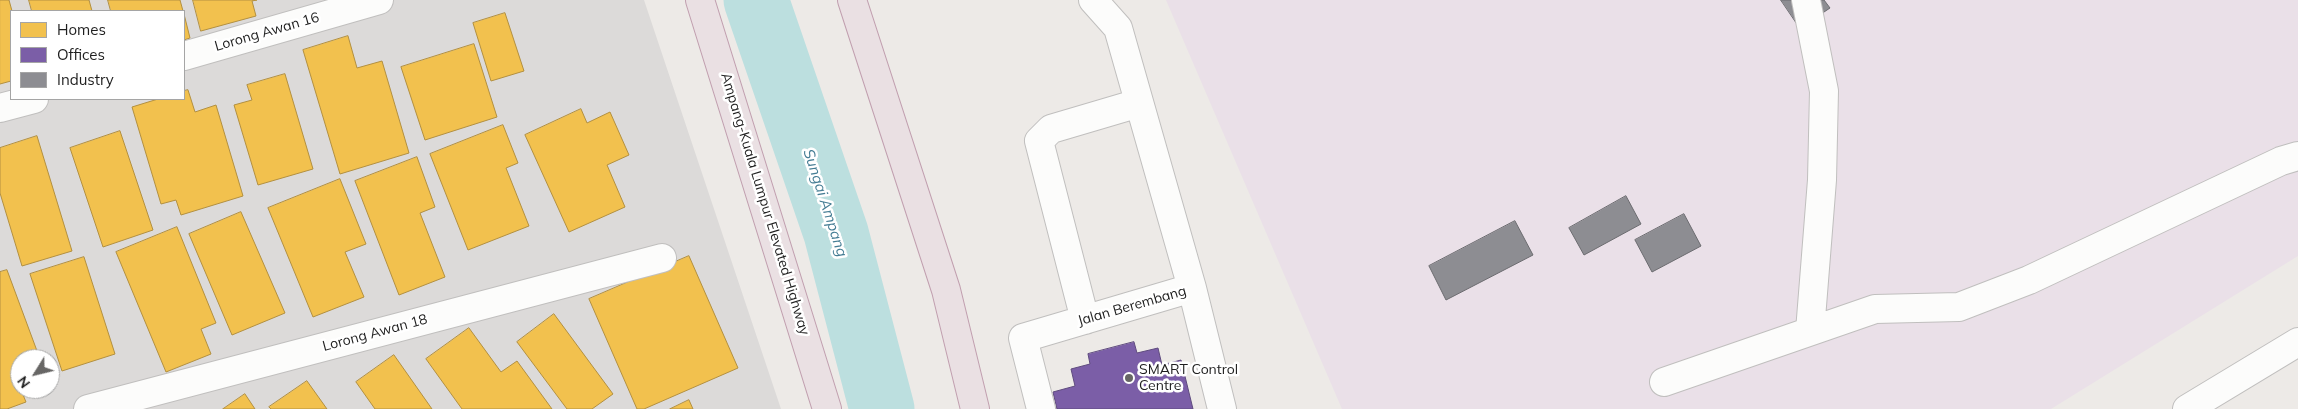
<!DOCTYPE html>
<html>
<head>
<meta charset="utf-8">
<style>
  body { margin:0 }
  #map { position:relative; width:2298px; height:409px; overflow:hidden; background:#edeae7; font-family:Mulish,sans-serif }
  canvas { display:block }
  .legend { position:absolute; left:10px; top:10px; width:175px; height:90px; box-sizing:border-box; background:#fff; border:1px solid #a5a5a5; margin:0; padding:6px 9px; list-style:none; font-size:15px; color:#1f1f1f }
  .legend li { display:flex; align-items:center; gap:10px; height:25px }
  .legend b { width:25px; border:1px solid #a5a5a5 }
  .north { position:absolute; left:10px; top:349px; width:50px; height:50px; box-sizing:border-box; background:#fff; border:1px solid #a5a5a5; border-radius:50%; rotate:234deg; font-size:14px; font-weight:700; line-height:20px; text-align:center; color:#1f1f1f }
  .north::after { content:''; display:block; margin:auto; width:18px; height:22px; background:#676665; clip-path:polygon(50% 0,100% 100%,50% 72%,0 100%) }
</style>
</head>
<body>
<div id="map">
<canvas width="2298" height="409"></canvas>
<ul class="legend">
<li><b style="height:14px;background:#f2c14e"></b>Homes</li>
<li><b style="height:14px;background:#7b5ea7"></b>Offices</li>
<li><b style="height:14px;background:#8d8d92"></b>Industry</li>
</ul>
<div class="north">N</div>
</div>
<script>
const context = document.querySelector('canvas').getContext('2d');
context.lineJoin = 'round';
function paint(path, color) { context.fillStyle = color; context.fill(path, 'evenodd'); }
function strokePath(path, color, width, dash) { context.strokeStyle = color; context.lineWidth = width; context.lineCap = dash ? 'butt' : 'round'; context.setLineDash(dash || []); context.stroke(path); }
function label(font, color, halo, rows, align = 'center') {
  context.font = font + ' Mulish,sans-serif'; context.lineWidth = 5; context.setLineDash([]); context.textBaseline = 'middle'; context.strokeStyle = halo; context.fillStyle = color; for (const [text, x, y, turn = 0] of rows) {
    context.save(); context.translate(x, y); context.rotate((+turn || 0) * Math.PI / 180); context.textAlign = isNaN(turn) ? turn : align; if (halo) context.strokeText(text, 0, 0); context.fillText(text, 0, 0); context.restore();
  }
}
paint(new Path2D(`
  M0,0H644L781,409H0ZM11,11H184V99H11ZM20,359H50V389H20Z`), '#dcdad9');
paint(new Path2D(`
  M1166,0H2298V256L2051,409H1342Z`), '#eae0e8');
const homes = new Path2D(`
  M0,0H9L12,11L11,81L0,84Z
  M29,0H89L92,11H32Z
  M108,0H180L183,11H111Z
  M193,0H257L252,1L256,16L201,31Z
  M505,13L524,71L491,81L473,23Z
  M184,14L190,38L184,40Z
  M348,36L357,68L382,61L409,153L340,174L303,50Z
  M474,44L497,117L425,140L401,67Z
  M285,74L313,169L258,185L234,105L252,100L247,85Z
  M188,90L195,112L216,105L243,196L181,215L176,200L161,204L132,107L158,99H184V91Z
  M581,109L587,123L610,112L629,155L607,165L625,207L569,232L525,135Z
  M503,125L518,163L506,168L529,226L468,250L430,154Z
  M120,131L153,230L103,247L70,148Z
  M37,136L72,251L22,266L0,193V148Z
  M417,157L435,207L420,213L445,277L399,295L355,181Z
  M340,179L366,244L345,252L364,297L313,317L268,208Z
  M241,212L285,313L232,335L189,234Z
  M177,227L216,323L201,329L211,354L166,372L116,252Z
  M689,256L738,368L644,409H637L589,299Z
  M84,257L115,354L62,371L30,274Z
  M7,270L40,359H20L19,385L26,402L7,409H0V272Z
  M554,314L613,394L592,409H567L517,342Z
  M469,328L501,372L517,361L552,409H462L426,359Z
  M394,355L432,409H375L356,382Z
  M307,381L327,409H271L269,407Z
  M245,394L255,409H223Z
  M689,400L693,409H670Z`);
paint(homes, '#f2c14e');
strokePath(homes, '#b39040', 1);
const offices = new Path2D(`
  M1134,342L1137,353L1158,348L1162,365L1181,360L1193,409H1057L1053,392L1075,386L1071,369L1090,364L1088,354Z`);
paint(offices, '#7b5ea7');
strokePath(offices, '#5f4b7e', 1);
const industry = new Path2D(`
  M1781,0H1824L1830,8L1800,28Z
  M1626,196L1641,224L1584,255L1569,228Z
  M1684,214L1701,246L1652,272L1635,240Z
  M1515,221L1533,255L1446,300L1429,266Z`);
paint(industry, '#8d8d92');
strokePath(industry, '#6c6c70', 1);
strokePath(new Path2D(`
  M756,0L836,233L882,409`), '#bcdfdf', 65);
const minor = new Path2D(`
  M1093,0L1118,28L1192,288
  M1806,0L1824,91L1822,180L1810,331
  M184,56L379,0
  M0,108L34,99
  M1085,320L1039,141L1051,129L1139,103
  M1664,382L1875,309L1959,307L2029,280L2281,161L2298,156
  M88,409L662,258
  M1041,409L1023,338L1192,288L1222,409
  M2187,409L2298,342`);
const highway = new Path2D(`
  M700,0L827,409
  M852,0L946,290L975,409`);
strokePath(minor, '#c0bfbe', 30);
strokePath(highway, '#c19faf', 30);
strokePath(minor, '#fcfcfb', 28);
strokePath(highway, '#eae0e3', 28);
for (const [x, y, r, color] of [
  [1129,378,5,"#676665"]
]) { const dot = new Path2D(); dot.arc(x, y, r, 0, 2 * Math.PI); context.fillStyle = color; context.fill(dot); strokePath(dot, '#fff', 2); }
label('14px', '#1f1f1f', '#fff', [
  ["Lorong Awan 16",267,32,-16],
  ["Ampang-Kuala Lumpur Elevated Highway",765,204,73],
  ["Jalan Berembang",1132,306,-16],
  ["Lorong Awan 18",375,333,-15]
]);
label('14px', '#1f1f1f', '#fff', [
  ["SMART Control",1139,370],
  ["Centre",1139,386]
], 'left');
label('italic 15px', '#457d94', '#fff', [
  ["Sungai Ampang",825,203,72]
]);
</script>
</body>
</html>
